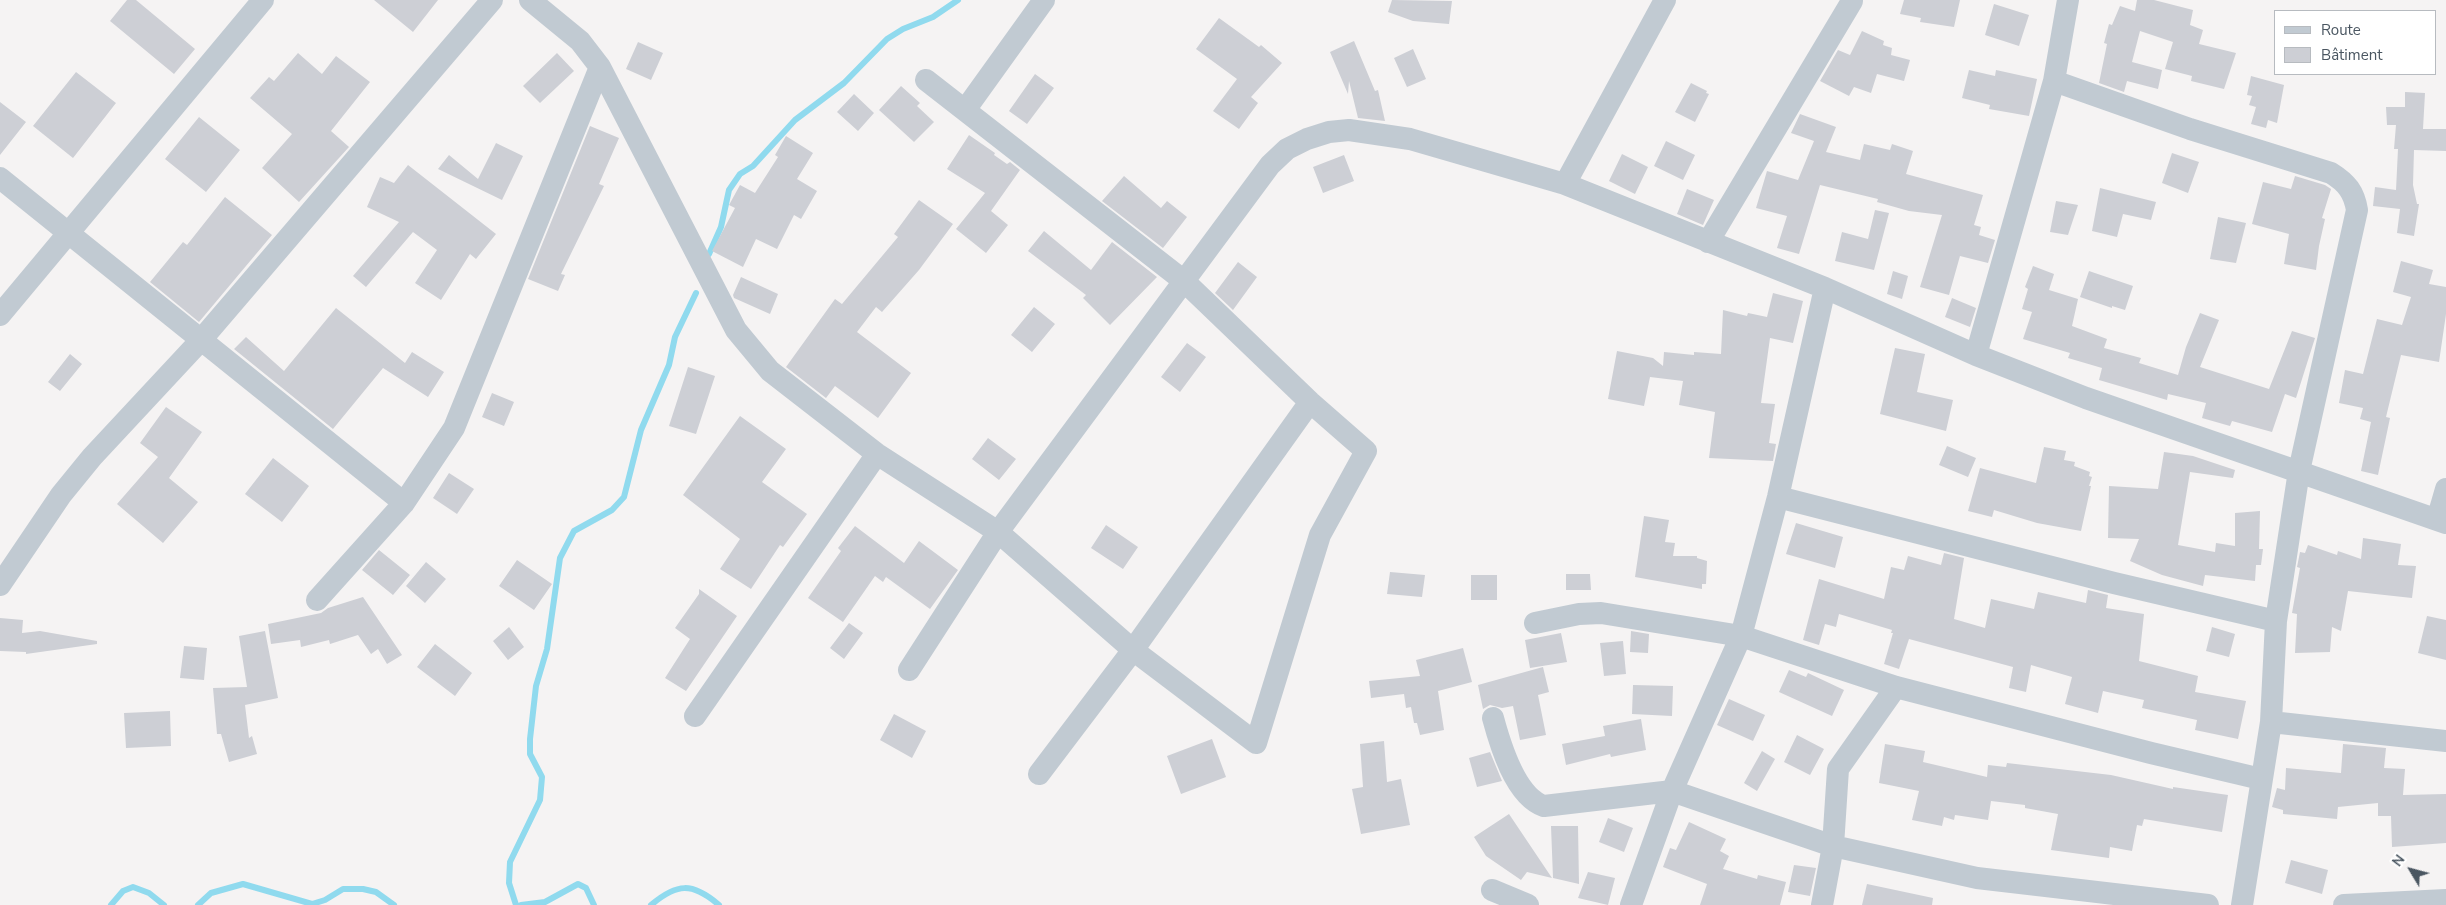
<!DOCTYPE html>
<html>
<head>
<meta charset="utf-8">
<style>
  body { margin:0 }
  #map { position:relative; width:2446px; height:905px; overflow:hidden; background:#f5f3f3; font-family:"Nunito Sans",sans-serif }
  canvas { display:block }
  .legend { position:absolute; left:2274px; top:10px; width:162px; height:65px; box-sizing:border-box; background:#fff; border:1px solid #b7bbc0; margin:0; padding:6px 9px; list-style:none; font-size:15px; color:#4a5661 }
  .legend li { display:flex; align-items:center; gap:10px; height:25px }
  .legend b { width:25px; border:1px solid #b7bbc0 }
  .north { position:absolute; left:2386px; top:845px; width:50px; height:50px; -webkit-text-stroke:4px #fff; paint-order:stroke; rotate:307deg; font-size:14px; font-weight:700; line-height:20px; text-align:center; color:#4a5661 }
  .north::after { content:''; display:block; margin:auto; width:18px; height:22px; background:#4a5661; clip-path:polygon(50% 0,100% 100%,50% 72%,0 100%) }
</style>
</head>
<body>
<div id="map">
<canvas width="2446" height="905"></canvas>
<ul class="legend">
<li><b style="height:6px;background:#c1cad2"></b>Route</li>
<li><b style="height:14px;background:#cdcfd5"></b>Bâtiment</li>
</ul>
<div class="north">N</div>
</div>
<script>
const context = document.querySelector('canvas').getContext('2d');
context.lineJoin = 'round';
function strokePath(path, color, width, dash) { context.strokeStyle = color; context.lineWidth = width; context.lineCap = dash ? 'butt' : 'round'; context.setLineDash(dash || []); context.stroke(path); }
function paint(path, color) { context.fillStyle = color; context.fill(path, 'evenodd'); }
strokePath(new Path2D(`
  M709,254L721,227L729,190L740,174L753,166L795,120L844,83L887,39L903,29L933,17L958,0
  M111,905L123,891L133,887L149,893L164,905
  M198,905L211,893L243,884L312,904L325,900L343,889H363L376,892L394,905
  M516,905L509,883L510,862L540,800L542,777L530,754V739L536,686L547,649L560,558L574,531L612,510L624,497L641,430L669,365L675,337L696,293
  M521,905L545,902L578,884L586,888L594,905
  M651,905C677,883 692,882 719,905`), '#90daee', 6);
paint(new Path2D(`
  M127,0H136L195,49L174,74L110,21Z
  M374,0H438L413,32Z
  M1392,0L1452,1L1449,24L1413,21L1388,12Z
  M1904,0H1960L1954,27L1920,22L1921,18L1900,14Z
  M2137,0H2154L2193,10L2190,25L2203,30L2199,44L2236,53L2224,89L2191,81L2192,76L2165,69L2173,42L2140,31L2132,62L2162,70L2158,89L2127,81L2124,92L2099,83L2107,44L2104,43L2109,24L2112,25L2120,6L2135,11Z
  M1994,4L2029,15L2019,46L1985,35Z
  M1219,18L1259,47L1261,45L1282,63L1251,97L1258,103L1239,129L1213,111L1237,79L1196,49Z
  M1862,31L1884,41L1883,45L1892,48L1891,55L1910,60L1904,81L1877,74L1871,93L1854,87L1849,96L1820,81L1838,50L1850,55Z
  M1354,41L1375,91L1378,90L1385,121L1358,118L1349,81L1348,94L1330,52Z
  M638,42L663,53L651,80L626,69Z
  M1413,49L1426,79L1407,87L1394,58Z
  M298,53L322,74L336,56L370,82L331,131L349,147L299,202L262,168L292,134L250,98L269,77L274,81Z
  M557,53L574,71L540,103L523,86Z
  M1969,70L1995,76L1996,70L2037,79L2029,116L1989,109L1990,105L1962,98Z
  M76,72L116,103L73,158L33,126Z
  M1035,74L1054,88L1027,124L1009,111Z
  M2251,76L2284,85L2277,123L2268,120L2266,128L2251,124L2256,107L2249,105L2252,96L2247,95Z
  M1691,83L1707,91L1706,93L1709,94L1695,122L1675,112Z
  M901,86L920,103L917,106L934,122L914,142L879,110Z
  M2405,92L2425,93L2423,129H2446V151L2414,150L2413,185L2417,204H2419L2414,236L2397,233L2400,209L2373,206L2375,187L2396,190L2398,149H2394L2396,125H2387L2386,107H2405Z
  M854,94L874,113L858,131L837,112Z
  M0,102L26,122L0,155Z
  M1800,114L1836,127L1826,152L1860,160L1864,144L1890,150L1892,144L1913,151L1906,174L1983,195L1974,225L1981,227L1979,235L1995,240L1988,263L1960,256L1949,295L1920,287L1942,215L1909,211L1877,202L1878,199L1820,185L1799,254L1777,248L1787,216L1756,208L1767,171L1798,180L1814,141L1791,133Z
  M199,117L240,150L206,192L165,159Z
  M590,126L619,138L599,184L604,186L561,274L565,275L558,291L528,279Z
  M969,135L995,153L994,155L1007,164L1010,162L1020,170L991,211L1008,225L986,253L956,229L985,193L947,169Z
  M786,136L813,153L797,179L817,191L801,219L794,215L777,249L756,239L743,267L712,251L735,208L729,205L740,185L755,193L778,157L775,155Z
  M1666,141L1695,155L1683,180L1654,166Z
  M496,143L523,156L502,200L438,169L449,155L478,179Z
  M2172,153L2199,162L2188,193L2162,183Z
  M1622,154L1648,167L1635,194L1609,181Z
  M1344,155L1354,181L1323,193L1313,167Z
  M408,165L496,234L476,259L470,254L441,300L415,283L437,250L413,232L366,287L353,276L399,222L367,207L380,177L394,183Z
  M1124,176L1161,208L1167,201L1187,217L1163,248L1102,201Z
  M2295,176L2325,185L2331,189L2322,218L2325,219L2319,246L2316,270L2284,264L2289,234L2252,224L2263,182L2291,189Z
  M2100,188L2156,202L2151,220L2123,214L2117,237L2092,231Z
  M1687,189L1714,200L1703,225L1677,214Z
  M225,197L272,235L199,322L150,282L183,242L187,245Z
  M919,200L953,224L919,270L882,312L876,307L857,332L911,373L878,418L835,386L826,398L786,367L835,299L842,304L898,237L894,234Z
  M2056,201L2078,205L2068,235L2050,232Z
  M1875,210L1889,213L1874,270L1835,261L1842,232L1868,239Z
  M2218,217L2246,223L2236,263L2210,259Z
  M1044,231L1091,270L1112,242L1157,277L1110,325L1083,298L1086,295L1028,251Z
  M2401,261L2433,270L2429,284L2446,287V314L2439,362L2401,355L2386,417L2390,418L2378,475L2361,471L2371,422L2360,419L2363,408L2339,403L2345,370L2363,374L2377,319L2402,325L2411,297L2393,292Z
  M1238,262L1257,277L1233,310L1215,293Z
  M2033,266L2054,274L2049,290L2078,299L2072,326L2107,339L2104,348L2141,358L2139,363L2178,375L2186,347L2200,313L2219,320L2200,367L2269,389L2292,331L2315,338L2296,398L2285,394L2272,432L2232,421L2230,426L2202,418L2206,403L2168,394L2167,400L2099,380L2102,368L2068,358L2070,353L2023,339L2032,312L2022,309L2028,289L2025,287Z
  M1893,271L1908,276L1902,299L1887,294Z
  M2089,271L2133,286L2125,310L2112,306V308L2080,297Z
  M741,277L778,294L770,314L734,298L733,295Z
  M1773,293L1803,301L1793,343L1770,338L1761,403L1775,404L1769,443L1776,444L1773,461L1709,458L1715,412L1679,405L1683,381L1650,377L1644,406L1608,399L1617,351L1653,358L1663,366L1664,352L1694,355V352L1721,354L1723,310L1747,316L1748,313L1767,317Z
  M1952,298L1976,308L1970,327L1945,317Z
  M1034,307L1055,324L1032,352L1011,335Z
  M336,308L405,363L412,352L444,372L428,397L383,368L333,429L234,349L246,337L284,371Z
  M1187,343L1206,357L1180,392L1161,377Z
  M1895,348L1925,354L1917,392L1953,400L1946,431L1880,414Z
  M70,354L82,364L60,391L48,382Z
  M688,367L715,376L696,434L669,426Z
  M492,393L514,402L504,426L482,417Z
  M166,407L202,432L169,478L198,502L163,543L117,504L158,457L140,443Z
  M740,416L786,449L762,482L807,514L783,547L780,545L751,589L720,569L740,539L683,495Z
  M988,438L1016,459L999,480L972,459Z
  M1947,446L1976,458L1968,477L1939,465Z
  M2044,447L2066,451L2064,460L2075,462L2074,466L2090,472L2089,476L2092,477L2089,486H2091L2081,531L2037,523L1994,510L1992,517L1968,511L1980,468L2036,483Z
  M2164,452L2193,456L2235,470L2233,478L2190,472L2178,545L2215,552L2216,543L2235,546V513L2260,511L2259,549H2263L2261,565H2256L2255,581L2205,575L2203,586L2162,575L2130,561L2139,539L2108,538L2109,486L2158,489Z
  M273,458L309,486L282,522L245,494Z
  M449,473L474,489L457,514L433,498Z
  M1644,516L1669,520L1665,542L1675,543L1673,556H1697V558L1707,561L1706,584H1702V589L1635,577Z
  M1796,523L1843,537L1835,568L1786,554Z
  M1106,525L1138,547L1123,569L1091,548Z
  M855,526L904,563L919,541L958,570L930,609L886,577L883,582L875,576L843,622L808,598L841,551L838,548Z
  M2363,538L2401,544L2398,565L2416,566L2412,598L2348,591L2341,631L2332,627L2330,652L2295,653L2297,614L2292,613L2300,568L2297,567L2300,552L2305,553L2308,545L2337,555L2338,551L2361,559Z
  M379,550L410,575L393,595L362,570Z
  M1944,553L1964,558L1954,619L1985,628L1991,599L2034,609L2038,592L2086,603L2088,590L2108,595L2106,608L2144,614L2139,661L2198,676L2195,692L2246,701L2238,739L2195,730L2197,720L2142,708L2144,700L2103,691L2098,713L2065,704L2072,677L2031,665L2026,692L2009,688L2013,667L1909,639L1899,669L1884,664L1893,633H1891L1892,630L1839,614L1836,627L1825,624L1819,645L1803,640L1819,579L1884,599L1891,567L1904,570L1908,556L1941,565Z
  M517,560L552,584L534,610L499,586Z
  M426,562L446,579L425,603L406,586Z
  M1390,572L1425,575L1422,597L1387,594Z
  M1566,574H1590L1591,590H1566Z
  M1471,575H1497V600H1471Z
  M699,589L737,616L686,691L665,678L690,639L675,628L699,594Z
  M363,597L402,655L387,664L378,649L371,654L358,635L330,644L329,640L301,647L300,640L271,644L268,624L321,613L328,608Z
  M2427,616L2446,620V660L2418,653Z
  M0,618L23,620L22,633L40,631L97,641V644L26,654V652L0,651Z
  M849,623L863,633L844,659L830,648Z
  M509,627L524,647L508,660L493,641Z
  M2212,627L2235,634L2229,657L2206,651Z
  M265,631L278,698L245,705L249,738L252,736L257,754L229,762L221,734H217L213,688L247,687L239,636Z
  M1631,631L1649,634L1648,653L1630,652Z
  M1561,633L1567,662L1530,668L1525,640Z
  M1623,641L1626,674L1604,676L1600,643Z
  M435,644L472,673L455,696L417,667Z
  M184,646L207,648L204,680L180,678Z
  M1463,648L1472,682L1438,691L1444,730L1420,735L1417,723H1414L1411,707L1406,708L1404,694L1371,698L1369,681L1420,676L1416,660Z
  M1543,667L1549,692L1538,695L1546,735L1520,740L1513,706L1502,708L1490,705L1483,709L1478,685Z
  M1789,670L1806,677L1808,673L1844,690L1832,716L1779,692Z
  M1633,685L1673,686L1672,716L1632,714Z
  M1729,699L1765,715L1753,741L1717,725Z
  M170,711L171,746L126,748L124,713Z
  M894,714L926,731L912,758L880,740Z
  M1641,719L1646,750L1611,757L1610,754L1566,765L1562,744L1605,736L1603,726Z
  M1797,735L1824,749L1810,775L1784,762Z
  M1212,739L1226,777L1181,794L1167,756Z
  M1384,741L1387,782L1401,779L1410,825L1361,834L1352,789L1363,787L1360,744Z
  M1885,744L1925,751L1923,762L1987,777L1988,765L2006,767L2007,763L2111,775L2173,789V787L2228,795L2222,832L2144,819L2142,826L2137,825L2132,851L2110,847L2109,858L2051,850L2058,814L2025,808V805L1991,801L1988,820L1955,815L1954,820L1944,817L1942,826L1912,820L1919,791L1879,783Z
  M2343,744L2386,748L2384,768L2405,769L2403,795L2446,794V843L2392,847L2391,816H2378V803L2338,807L2337,819L2283,814V810L2272,807L2277,788L2285,790L2286,768L2341,773Z
  M1762,751L1775,759L1757,791L1744,783Z
  M1490,752L1502,781L1477,787L1469,758Z
  M1509,814L1552,878L1527,872L1521,880L1486,856L1474,837Z
  M1608,818L1633,828L1624,852L1599,842Z
  M1689,822L1726,839L1720,851L1729,856L1723,869L1757,879L1758,875L1786,882L1780,905H1700L1707,884L1663,867L1670,848L1676,850Z
  M1551,826H1578L1579,884L1553,878Z
  M2291,860L2328,870L2322,894L2285,883Z
  M1794,865L1816,868L1810,896L1788,892Z
  M1588,872L1615,878L1608,905L1578,898Z
  M1867,884L1933,898L1932,905H1862Z`), '#cdcfd5');
strokePath(new Path2D(`
  M600,67L736,330L770,371L877,454L998,532L1133,650L1256,743L1320,535L1366,451L1310,402L1184,281L926,80
  M2054,81L2190,129L2331,173C2347,183 2354,192 2357,210L2299,471L2276,621L2271,722L2242,905
  M965,110L1044,0
  M0,178L404,503
  M1565,184L1665,0
  M1708,242L1852,1
  M0,315L263,0
  M1976,355L2054,81L2068,0
  M1778,497L2114,583L2276,621
  M2437,520L2446,489
  M0,585L61,495L92,457L201,340L492,0
  M317,600L404,503L454,428L600,67L580,41L530,0
  M1535,623L1579,614L1601,613L1741,636L1896,687L2151,753L2261,779
  M909,670L998,532L1270,165L1287,149L1307,139L1329,132L1349,130L1410,139L1565,184L1825,288L1976,355L2086,398L2446,523
  M695,716L877,454
  M1493,718C1500,744 1515,796 1544,806L1672,791L1833,846L1977,878L2208,905
  M2271,722L2446,741
  M1039,774L1133,650L1310,402
  M1492,890L1528,905
  M1631,905L1672,791L1741,636L1778,497L1825,288
  M1822,905L1833,846L1838,769L1896,687
  M2344,905L2446,900`), '#c1cad2', 22);
</script>
</body>
</html>
